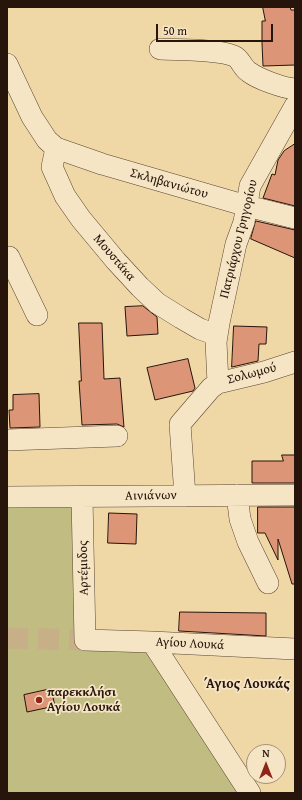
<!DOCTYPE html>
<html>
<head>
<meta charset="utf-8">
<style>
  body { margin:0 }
  #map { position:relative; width:302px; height:800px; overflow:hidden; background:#efd7a6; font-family:"Gentium Book Plus",serif }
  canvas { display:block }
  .frame { position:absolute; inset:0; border:8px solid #27140b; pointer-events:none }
  .north { position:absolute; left:246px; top:744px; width:40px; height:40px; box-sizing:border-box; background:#f5e5c5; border:1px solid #a3917b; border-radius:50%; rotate:0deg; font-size:11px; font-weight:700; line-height:16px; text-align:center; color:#27140b }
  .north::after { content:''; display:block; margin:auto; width:14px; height:18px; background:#8f2418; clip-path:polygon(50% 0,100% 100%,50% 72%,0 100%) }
  .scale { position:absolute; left:156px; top:24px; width:117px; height:18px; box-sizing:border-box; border:2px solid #27140b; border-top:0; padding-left:5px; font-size:12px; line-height:14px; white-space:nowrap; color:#27140b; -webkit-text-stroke:3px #f5e5c5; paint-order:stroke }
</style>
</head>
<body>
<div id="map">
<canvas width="302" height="800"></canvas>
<div class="frame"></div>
<div class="north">N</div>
<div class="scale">50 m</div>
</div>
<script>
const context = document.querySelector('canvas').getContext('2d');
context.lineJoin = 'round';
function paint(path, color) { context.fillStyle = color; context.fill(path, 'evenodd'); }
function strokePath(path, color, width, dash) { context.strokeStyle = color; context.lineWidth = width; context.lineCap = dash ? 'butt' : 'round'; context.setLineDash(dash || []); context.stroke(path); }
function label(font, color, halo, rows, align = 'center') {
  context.font = font + ' "Gentium Book Plus",serif'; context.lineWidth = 3.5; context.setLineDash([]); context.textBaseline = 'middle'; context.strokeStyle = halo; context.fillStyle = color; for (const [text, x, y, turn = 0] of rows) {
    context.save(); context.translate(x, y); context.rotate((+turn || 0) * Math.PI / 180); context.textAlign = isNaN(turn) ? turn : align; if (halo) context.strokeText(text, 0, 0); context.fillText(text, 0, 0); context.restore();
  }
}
paint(new Path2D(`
  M7,506H73L80,648L144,649L239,793H7Z`), '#c1bc81');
const building = new Path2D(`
  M263,7H290L291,10H295V65L263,66L262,43V21H265Z
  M295,144V206L263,198L272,174L275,175L278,160L284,151Z
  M256,221L295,230V258L251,239Z
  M143,306L157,317L158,334L127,336L125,307Z
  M79,323H102L104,379L120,378L124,427L117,424L82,425L79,381H81Z
  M234,326L267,327L266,344H259L258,361L232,367Z
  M188,359L195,388L193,391L155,400L147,368Z
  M39,394L40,427L10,428L9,410H13V395Z
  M282,455H295V483H252V461H283Z
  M258,507H295V584H292L278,539V560L265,533H258Z
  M109,513L137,514L136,544L108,543Z
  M180,612L266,613V636L179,631Z
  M51,689L55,706L27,712L24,695Z`);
paint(building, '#dd9577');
strokePath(building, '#27140b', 1);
strokePath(new Path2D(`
  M7,638L85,640`), '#c7b087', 21, [21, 10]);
const minor = new Path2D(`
  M160,49C179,50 218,49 234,56C241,59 242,68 249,72C258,79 283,88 295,89
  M7,64L32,117L47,140L56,148L102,164L247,206L295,218
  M56,148L52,167L65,196L81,219L116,261L140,287L157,303L181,318L200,329L217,335
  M9,257L37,315
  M218,383L216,342L219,323L236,244L244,222L250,186L295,106
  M7,440L117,436
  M237,495L240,519L248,542L268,583
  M185,496L180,424L211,388L218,383L264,372L295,362
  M7,497L295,495
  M82,497L85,640L152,642L295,649
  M152,642L250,793`);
strokePath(minor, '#594532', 22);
strokePath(minor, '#f5e5c5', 21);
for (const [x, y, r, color] of [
  [39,700,4,"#8f2418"]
]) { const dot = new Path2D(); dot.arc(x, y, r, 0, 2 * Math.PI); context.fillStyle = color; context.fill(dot); strokePath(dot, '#f5e5c5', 1.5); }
label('13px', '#27140b', '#f5e5c5', [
  ["Σκληβανιώτου",169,184,16],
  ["Πατριάρχου Γρηγορίου",239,239,-76],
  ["Μουστάκα",114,258,49],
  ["Σολωμού",252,374,-15],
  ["Αινιάνων",151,496,-1],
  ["Αρτέμιδος",84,568,-91],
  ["Αγίου Λουκά",190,644,3]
]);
label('bold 13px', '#27140b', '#f5e5c5', [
  ["παρεκκλήσι",47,693],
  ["Αγίου Λουκά",47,708]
], 'left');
label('bold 14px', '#27140b', '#f5e5c5', [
  ["Άγιος Λουκάς",247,684]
]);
</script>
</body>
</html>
